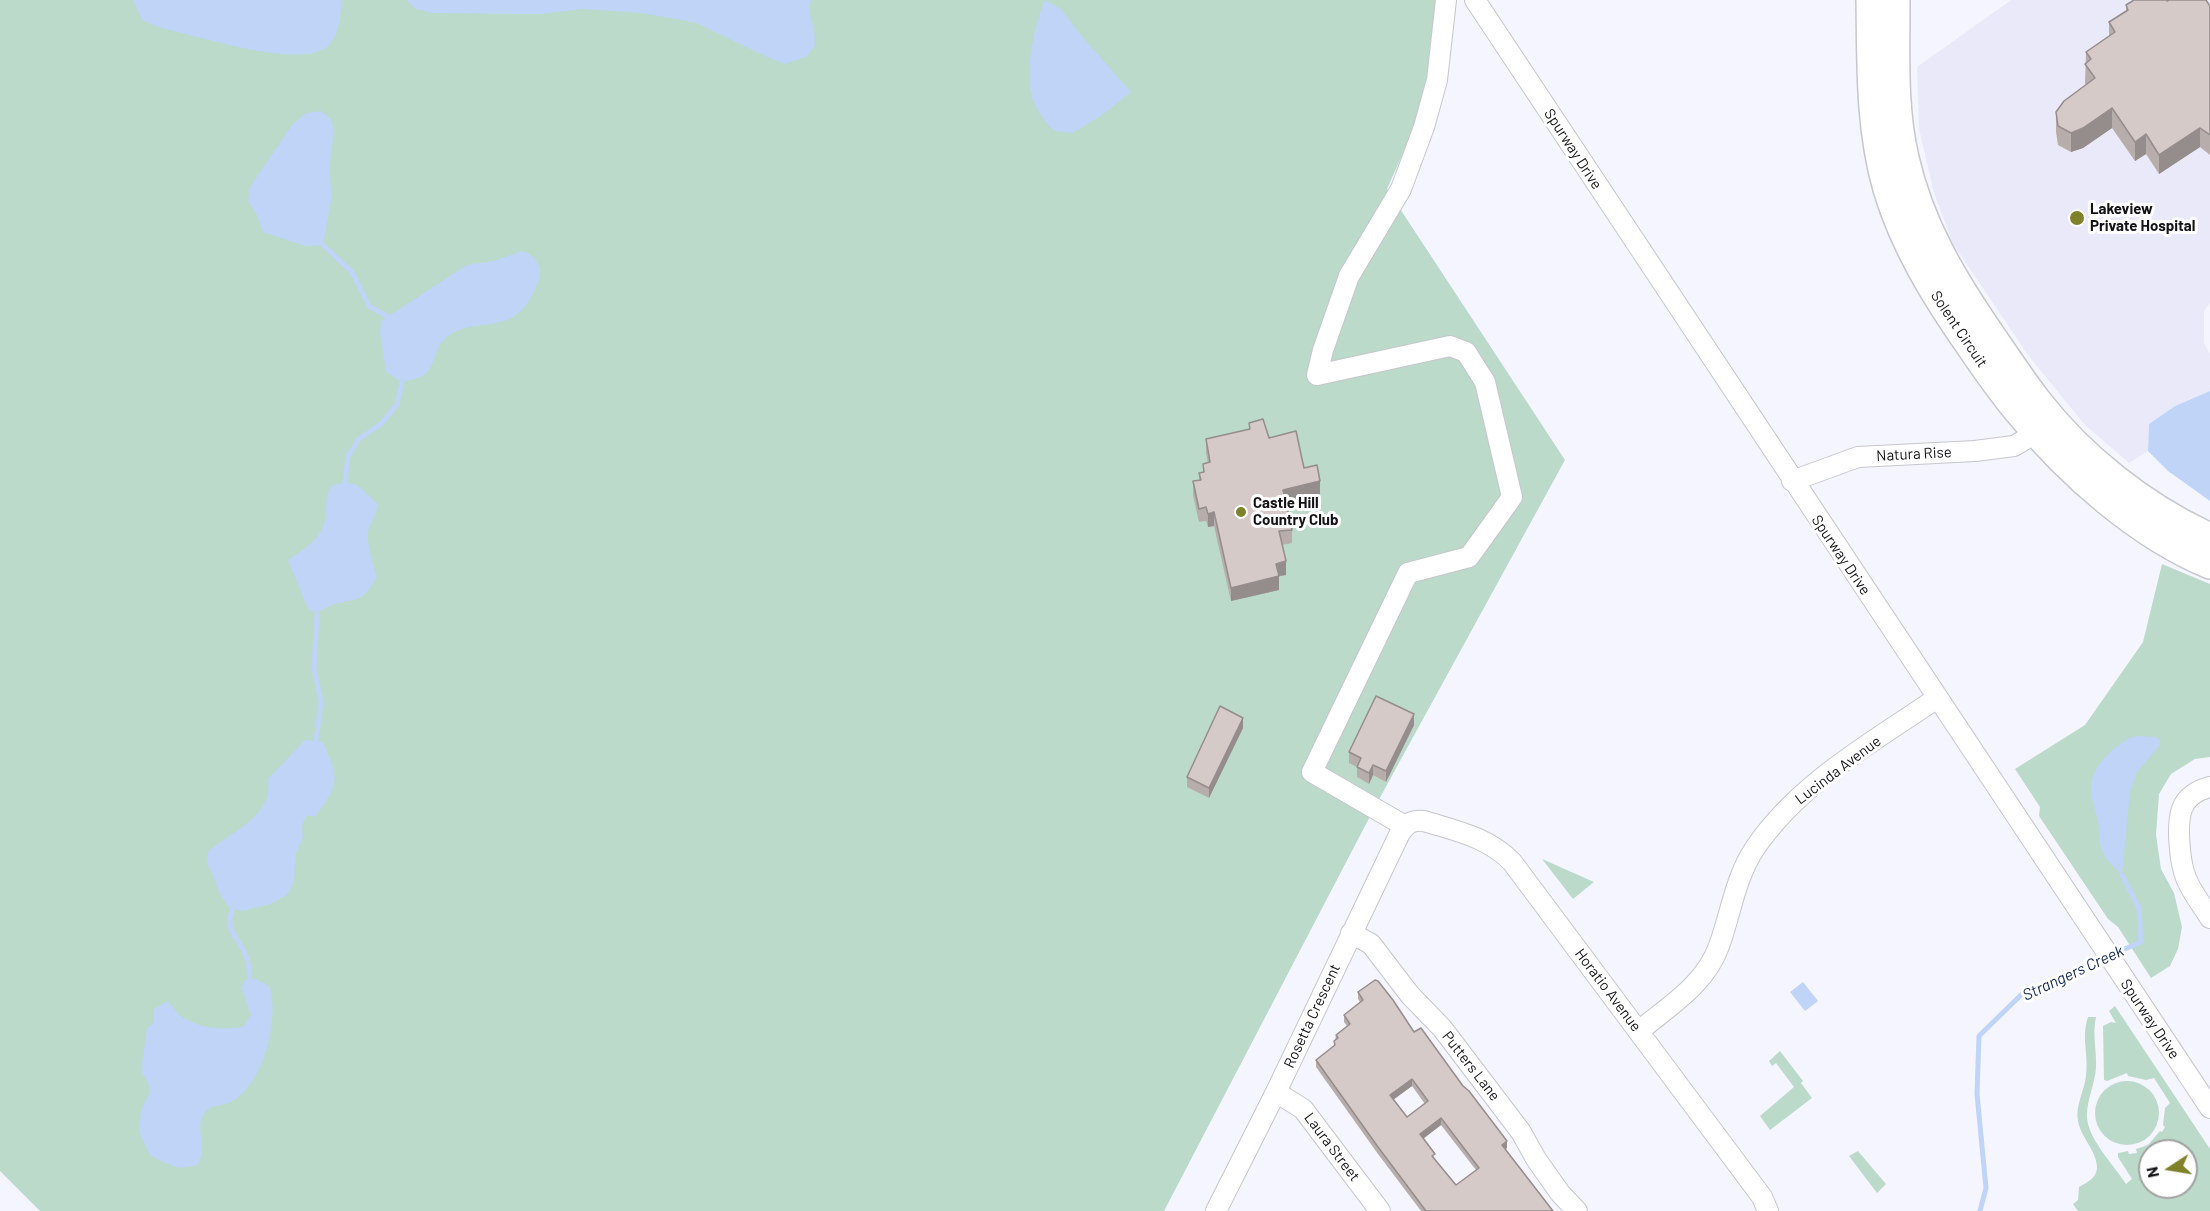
<!DOCTYPE html>
<html>
<head>
<meta charset="utf-8">
<style>
  body { margin:0 }
  #map { position:relative; width:2210px; height:1211px; overflow:hidden; background:#f5f5ff; font-family:Barlow,sans-serif }
  canvas { display:block }
  .north { position:absolute; left:2138px; top:1139px; width:60px; height:60px; box-sizing:border-box; background:#fff; border:2px solid #a1a1a2; border-radius:50%; rotate:258deg; font-size:16px; font-weight:700; line-height:24px; text-align:center; color:#141417 }
  .north::after { content:''; display:block; margin:auto; width:21px; height:27px; background:#7f822b; clip-path:polygon(50% 0,100% 100%,50% 72%,0 100%) }
</style>
</head>
<body>
<div id="map">
<canvas width="2210" height="1211"></canvas>
<div class="north">N</div>
</div>
<script>
const context = document.querySelector('canvas').getContext('2d');
context.lineJoin = 'round';
function paint(path, color) { context.fillStyle = color; context.fill(path, 'evenodd'); }
function strokePath(path, color, width, dash) { context.strokeStyle = color; context.lineWidth = width; context.lineCap = dash ? 'butt' : 'round'; context.setLineDash(dash || []); context.stroke(path); }
function label(font, color, halo, rows, align = 'center') {
  context.font = font + ' Barlow,sans-serif'; context.lineWidth = 6; context.setLineDash([]); context.textBaseline = 'middle'; context.strokeStyle = halo; context.fillStyle = color; for (const [text, x, y, turn = 0] of rows) {
    context.save(); context.translate(x, y); context.rotate((+turn || 0) * Math.PI / 180); context.textAlign = isNaN(turn) ? turn : align; if (halo) context.strokeText(text, 0, 0); context.fillText(text, 0, 0); context.restore();
  }
}
paint(new Path2D(`
  M2011,0H2210V303L2204,311V343L2210,354V391L2175,406L2149,424L2148,451L2129,463L2084,424L2028,355L1953,244L1934,193L1919,129L1917,67Z`), '#eae9fa');
paint(new Path2D(`
  M0,0H1443L1434,84L1387,189L1565,460L1377,803L1164,1211H40L0,1171Z
  M2162,564L2210,584V757L2195,759L2171,774L2159,794L2156,835L2161,869L2174,893L2182,927L2178,949L2170,966L2151,978L2118,927L2108,919L2039,816L2040,807L2015,769L2085,725L2143,642Z
  M1542,859L1594,882L1573,899Z
  M2115,1006L2210,1149V1211H2078L2073,1204L2078,1200L2079,1187C2087,1182 2096,1179 2097,1168C2097,1151 2081,1138 2078,1121C2075,1106 2084,1092 2086,1076C2089,1057 2081,1036 2088,1017H2096C2092,1035 2097,1051 2096,1068C2095,1084 2087,1099 2087,1115C2086,1137 2114,1165 2126,1184L2132,1179L2118,1157V1153L2128,1151L2129,1154L2137,1153L2136,1149L2148,1145L2160,1131L2162,1132L2165,1127L2163,1125L2165,1108L2170,1103L2154,1078L2146,1080L2128,1076L2127,1073L2107,1081L2104,1080L2103,1026L2111,1022L2116,1023L2109,1011ZM2150,1151H2186V1187H2150Z
  M1780,1051L1803,1081L1801,1083L1812,1098L1770,1130L1760,1116L1794,1087L1776,1063L1772,1066L1769,1061Z
  M2095 1113a32 32 0 1 1 64 0a32 32 0 1 1-64 0Z
  M1858,1151L1886,1184L1877,1193L1849,1156Z`), '#bbdaca');
paint(new Path2D(`
  M133,0H342C340,15 340,32 330,44C306,73 192,34 158,27L142,20Z
  M407,0H811L809,10L814,31L815,46L806,57L785,64L767,57L694,22L640,13L583,9L540,14L434,13L415,9Z
  M1045,0L1061,9L1079,33L1131,92L1102,115L1073,133L1054,131C1045,122 1038,112 1033,100C1024,74 1034,25 1045,0Z
  M321,111L330,118L334,130L329,170L332,196L323,245L305,246L263,232L256,213L248,201L250,187L292,125L306,113Z
  M522,251C532,255 538,259 540,270C541,279 537,284 534,292C510,339 481,314 448,336C433,346 437,365 424,375C418,379 409,380 402,382L386,372L380,332L381,321L462,268L471,264L494,261Z
  M2210,391V501L2168,471L2148,451L2149,424L2175,406Z
  M345,482L357,485L378,504C377,516 369,523 368,533C367,547 373,563 377,577C363,599 364,598 339,603C331,604 324,609 317,613L308,609L288,560C304,549 322,539 325,519C327,507 325,497 331,486Z
  M2136,736L2156,737L2160,741L2159,746L2137,772L2130,791L2122,875C2117,869 2110,864 2106,858C2098,847 2100,834 2098,822C2096,810 2090,798 2091,785C2092,766 2119,740 2136,736Z
  M305,740L323,742C339,780 340,782 316,816H306L302,826L303,837L296,853L294,881L288,894L271,904L242,911L229,907L219,893L213,875L207,864L208,852C227,834 257,824 267,798C269,793 268,785 268,779Z
  M257,979L270,987C279,1020 264,1085 231,1102C221,1107 209,1104 203,1115C197,1127 203,1140 202,1152C202,1156 199,1161 198,1165L179,1168L163,1162L150,1155L139,1132L141,1110L150,1092L148,1082L141,1071L147,1028L154,1022V1009L168,1001C172,1006 176,1012 181,1016C199,1029 223,1030 243,1027L251,1015L241,987L245,980Z
  M1803,982L1818,1001L1805,1011L1790,992Z`), '#bfd4f7');
strokePath(new Path2D(`
  M323,245L352,272L369,306L388,317
  M345,482L348,456L359,439L382,423L397,404L402,382
  M316,741L321,701L314,669L317,613
  M233,908C223,932 239,936 246,956C249,963 249,972 250,979
  M1980,1211L1986,1188L1977,1094L1979,1036L2023,993L2141,942L2139,908L2122,875`), '#bfd4f7', 5);
const street = new Path2D(`
  M1475,0L2210,1108
  M1792,481L1858,457L1975,451L2014,446L2036,433
  M2210,787C2198,790 2186,797 2182,809C2176,825 2180,863 2186,878C2192,893 2202,905 2210,918
  M1405,826L1312,772L1408,573L1469,557L1512,497L1485,382L1466,352L1450,346L1317,375L1323,350L1349,276L1401,189L1424,127L1437,80L1446,0
  M1351,933L1371,944L1410,995L1442,1028L1521,1132L1536,1159L1560,1193L1577,1211
  M1639,1031C1669,1006 1705,985 1719,946C1731,913 1735,878 1755,848C1800,782 1872,743 1937,698
  M1276,1092L1303,1109L1380,1211
  M1216,1211L1276,1092L1400,833C1407,823 1412,820 1424,821C1456,831 1488,837 1512,862L1762,1197L1768,1211`);
const secondary = new Path2D(`
  M1870,0C1871,63 1869,127 1887,189C1904,246 1935,296 1969,345C1985,368 2001,392 2020,414C2068,473 2139,536 2210,565
  M1896,0C1896,53 1893,107 1905,158C1920,225 1954,281 1992,336C2007,358 2021,379 2037,400C2081,457 2144,507 2210,537`);
strokePath(street, '#c6c6cf', 22);
strokePath(secondary, '#c6c6cf', 30);
strokePath(street, '#fff', 20);
strokePath(secondary, '#fff', 27);
paint(new Path2D(`
  M2132,0H2206L2210,6V155L2200,147L2159,174L2146,154L2135,161L2112,128L2083,148L2071,152L2058,145L2056,132V112L2086,85L2085,83L2086,52L2109,36V22L2126,11V5L2133,1Z
  M1249,423L1269,438L1304,468L1320,494L1286,503L1292,530V543L1282,545L1286,575L1279,576V590L1231,601L1214,526L1208,527L1206,521L1199,522L1193,495V481L1199,480V473L1203,472V464L1208,463L1206,453V439L1249,429Z
  M1414,725L1386,782L1373,775L1369,784L1357,777V767L1349,763V752Z
  M1243,728L1209,798L1187,787V777Z
  M1358,992L1414,1032L1507,1148L1505,1149L1553,1211H1421L1378,1154L1316,1067V1060L1334,1046L1336,1035L1347,1026L1344,1022V1015L1360,1002L1358,999ZM1412,1086L1425,1104L1407,1117L1393,1100ZM1441,1125L1476,1170L1456,1185L1435,1159L1423,1139Z`), '#b7aeac');
paint(new Path2D(`
  M2112,108V128L2083,148L2071,152V133Z
  M2200,128V147L2159,174V155Z
  M2146,134V154L2135,161V142Z
  M1320,481V494L1283,504V490Z
  M1214,512V526L1208,527V514Z
  M1286,561V575L1279,576V590L1231,601V588L1276,564Z
  M1414,714V725L1386,782V771Z
  M1243,718V728L1209,798V788Z
  M1373,765V775L1369,784V773Z
  M1412,1079V1086L1390,1102V1095Z
  M1441,1118V1125L1420,1141V1134Z
  M1507,1141V1148L1502,1152V1145Z`), '#958d8c');
const building = new Path2D(`
  M2134,0H2167V1L2169,0H2206L2210,6V135L2200,128L2159,155L2146,134L2135,142L2112,108L2083,128L2071,133L2058,126L2056,112L2064,101L2095,78L2085,64L2091,59L2086,52L2115,32L2109,22L2128,10L2126,5Z
  M1263,419L1269,438L1296,431L1304,468L1317,465L1320,481L1283,490L1292,530L1279,531L1286,561L1276,564L1279,576L1231,588L1214,512L1208,514L1206,507L1199,509L1193,481L1201,480L1199,473L1204,472L1203,464L1210,462L1206,439L1250,429L1249,423Z
  M1376,696L1414,714L1386,771L1373,765L1369,773L1357,767L1361,758L1349,752Z
  M1220,706L1243,718L1209,788L1187,777Z
  M1375,980L1378,981L1393,1000L1414,1032L1421,1028L1463,1086L1469,1091L1507,1141L1502,1145L1553,1211H1426L1378,1147L1316,1060L1335,1045L1334,1041L1338,1038L1336,1035L1350,1024L1344,1015L1363,1000L1358,992ZM1412,1079L1428,1101L1407,1117L1390,1095ZM1441,1118L1479,1168L1456,1185L1432,1156L1435,1154L1420,1134Z`);
paint(building, '#d5cac8');
strokePath(building, '#958d8c', 1.5);
for (const [x, y, r, color] of [
  [2077,218,8,"#7f822b"],
  [1241,512,6,"#7f822b"]
]) { const dot = new Path2D(); dot.arc(x, y, r, 0, 2 * Math.PI); context.fillStyle = color; context.fill(dot); strokePath(dot, '#fff', 2); }
label('15px', '#141417', '#fff', [
  ["Spurway Drive",1573,149,57],
  ["Solent Circuit",1959,329,56],
  ["Natura Rise",1914,454,-3],
  ["Spurway Drive",1841,555,56],
  ["Lucinda Avenue",1838,770,-37],
  ["Horatio Avenue",1608,990,53],
  ["Rosetta Crescent",1312,1016,-65],
  ["Spurway Drive",2150,1019,56],
  ["Putters Lane",1471,1066,52],
  ["Laura Street",1332,1147,53]
]);
label('bold 15px', '#141417', '#fff', [
  ["Lakeview",2090,209],
  ["Private Hospital",2090,226],
  ["Castle Hill",1253,503],
  ["Country Club",1253,520]
], 'left');
label('italic 16px', '#122a55', '#fff', [
  ["Strangers Creek",2073,973,-25]
]);
</script>
</body>
</html>
